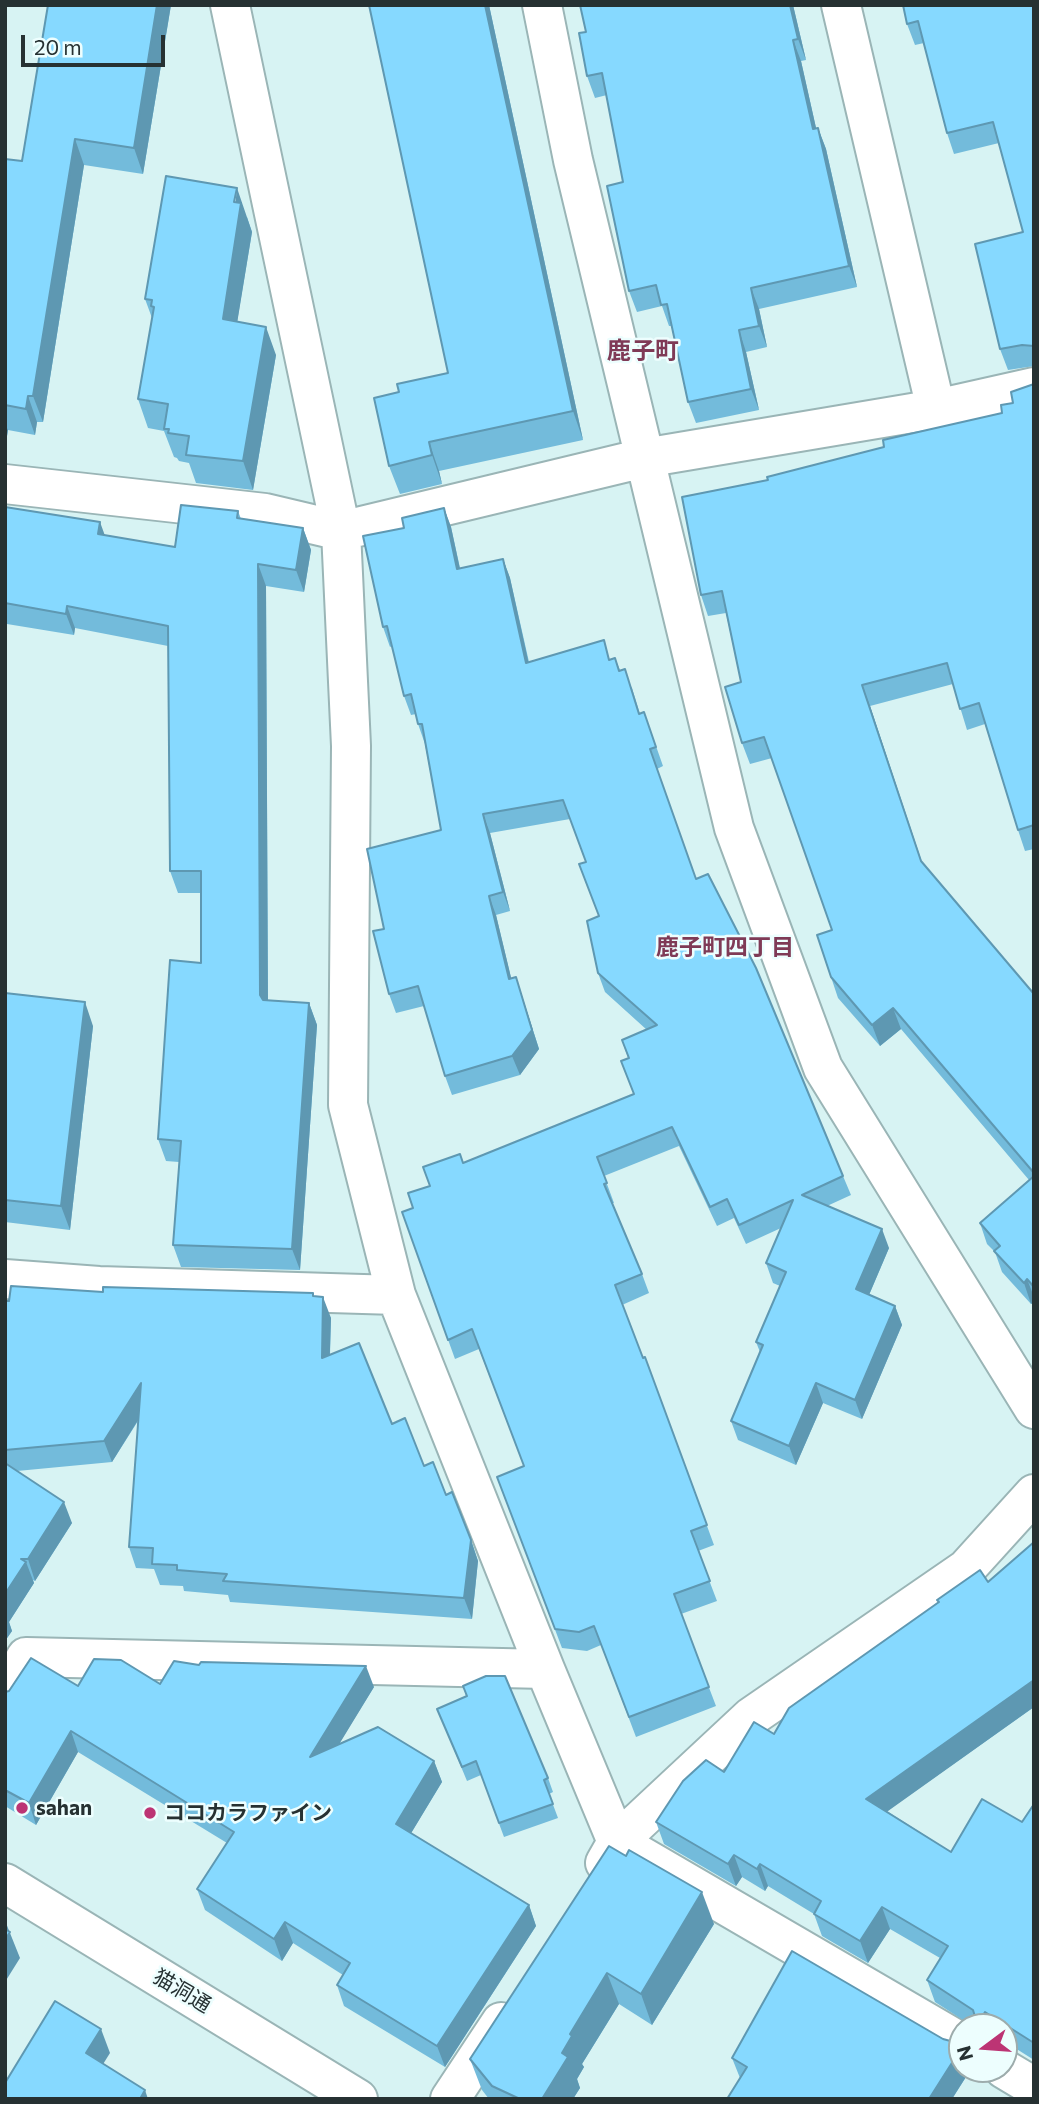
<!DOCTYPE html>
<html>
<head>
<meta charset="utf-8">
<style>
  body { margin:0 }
  #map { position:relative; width:1039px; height:2104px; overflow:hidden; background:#d7f3f3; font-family:Commissioner,sans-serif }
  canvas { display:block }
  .frame { position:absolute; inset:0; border:7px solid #263132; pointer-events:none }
  .north { position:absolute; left:948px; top:2013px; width:70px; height:70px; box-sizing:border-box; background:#edfefe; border:2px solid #9dacac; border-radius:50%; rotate:254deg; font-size:19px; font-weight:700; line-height:28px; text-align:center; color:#263132 }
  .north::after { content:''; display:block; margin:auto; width:24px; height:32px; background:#bc3474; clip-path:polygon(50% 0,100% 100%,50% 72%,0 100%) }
  .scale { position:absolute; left:21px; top:35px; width:144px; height:32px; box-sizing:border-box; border:4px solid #263132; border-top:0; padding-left:9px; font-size:21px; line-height:24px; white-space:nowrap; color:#263132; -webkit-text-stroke:5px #edfefe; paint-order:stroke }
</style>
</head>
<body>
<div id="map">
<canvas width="1039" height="2104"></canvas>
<div class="frame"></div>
<div class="north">N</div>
<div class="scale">20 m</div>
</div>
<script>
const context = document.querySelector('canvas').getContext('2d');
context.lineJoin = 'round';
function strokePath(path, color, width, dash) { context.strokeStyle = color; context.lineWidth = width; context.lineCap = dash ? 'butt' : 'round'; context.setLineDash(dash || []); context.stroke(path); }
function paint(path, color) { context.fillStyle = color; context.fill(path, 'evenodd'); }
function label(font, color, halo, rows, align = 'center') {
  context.font = font + ' Commissioner,"Noto Sans JP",sans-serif'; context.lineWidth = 5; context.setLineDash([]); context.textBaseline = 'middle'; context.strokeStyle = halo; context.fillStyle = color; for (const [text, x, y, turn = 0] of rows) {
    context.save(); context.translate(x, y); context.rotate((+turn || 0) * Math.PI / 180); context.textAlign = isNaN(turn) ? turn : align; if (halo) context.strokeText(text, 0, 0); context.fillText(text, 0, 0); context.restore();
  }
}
const minor = new Path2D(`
  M230,5L341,531L351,746L348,1105L396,1295L545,1669L617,1842L962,2043
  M542,5L573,160L734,828L823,1068L1034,1409
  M841,5L936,409
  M5,484L265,513L341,531L644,458L936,409L1034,387
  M5,1279L99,1286L396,1295
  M5,1694L26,1657L545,1669
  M605,1863L617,1842L751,1717L966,1569L1034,1494
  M1004,2069L1034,2087
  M450,2099L501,2022`);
const tertiary = new Path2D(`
  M5,1883L358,2099`);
strokePath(minor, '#9ab5b6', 42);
strokePath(tertiary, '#9ab5b6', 42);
strokePath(minor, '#fff', 38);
strokePath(tertiary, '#fff', 38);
paint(new Path2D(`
  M171,5L143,174L84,165L43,422H37L35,435L8,430L7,436H5V159L22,161Z
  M369,5H489L583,440L439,471L442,484L400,494L389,466L399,392L448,373Z
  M580,5H793L806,60L801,61L816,128H818L826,149L857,287L759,309L767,347L746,352L759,410L696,423L688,402L672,326H669L662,306L637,312L629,291L623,182L607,95L595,98L587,76L586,32Z
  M903,5H1034V366L1008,370L1000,349L1023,232L999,143L954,154L947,133L924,43L915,45L907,24Z
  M247,217L252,232L237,322L276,355L253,490L196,483L189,463L179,461L177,458L174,457L164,431L148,428L138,399L152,318L145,299Z
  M1034,384V849L1025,851L1018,830L985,724L967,730L953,684L870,706L922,862L1034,994V1302L1031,1304L1002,1272L995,1252L987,1244L980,1223L1029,1180L901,1029L880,1046L838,998L831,977L832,930L772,758L750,764L742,743L741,682L726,613L708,616L701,595L768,480L1002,413Z
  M5,507L105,535L175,547L238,511L241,519L303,528L311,550L304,592L266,586L268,1000L309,1003L317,1025L300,1270L181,1267L173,1245L179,1162L166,1161L158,1139L201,963V893H178L170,871L168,646L75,628L74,635L7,624L5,629Z
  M444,508L451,527L460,568L503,559L510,578L529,662L611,660L615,658L620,670L632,688L640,714L644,712L663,766L657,769L696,879L843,1176L851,1195L827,1206L889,1248L869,1295L895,1306L902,1325L862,1419L823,1403L796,1465L738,1440L731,1421L760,1352L756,1342L780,1286L773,1283L766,1263L781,1228L746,1244L734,1218L717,1226L679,1146L604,1176L614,1203H612L642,1274L649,1293L622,1305L643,1358L645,1357L714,1545L698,1551L717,1601L681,1614L716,1706L636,1737L601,1645L587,1651L562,1648L497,1477L524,1466L479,1349L455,1359L402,1212L413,1208L430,1186L463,1163L634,1094L621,1061L628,1058L622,1040L647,1030L605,992L598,973L599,916L586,862L570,819L490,833L510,911L496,915L511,978L516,977L539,1049L520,1075L452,1095L445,1076L424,1006L396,1013L389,994L384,929L441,830L425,744L418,724L416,714L411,715L404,696L392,646L390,647L383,627L404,528Z
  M5,993L93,1026L70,1230L5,1222Z
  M103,1292L314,1296L331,1318L330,1355L392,1424L424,1466L446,1495L471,1540L478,1561L472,1619L230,1602L228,1595L184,1591L183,1586L160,1585L154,1569L136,1568L129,1547L138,1421L112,1462L17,1471L72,1523L35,1581L33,1580L34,1583L9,1622L12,1631L5,1641V1301Z
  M937,1600L1034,1707L887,1811L951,1852L1022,1822L1034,1804V2060L1004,2041V2027H974L935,2002L927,1980L940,1958L890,1929L868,1963L822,1936L814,1914L768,1886L765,1891L742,1877L736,1886L664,1844L656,1822L724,1772L774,1734L938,1602Z
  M160,1684L374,1687L338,1745L434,1761L442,1782L411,1833L529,1905L536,1926L445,2067L344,2006L337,1985L343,1975L293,1943L282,1961L205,1910L197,1889L227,1843L78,1752L36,1825L5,1806V1692L78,1686Z
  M463,1686L548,1778L553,1792L549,1794L558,1818L504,1837L481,1775L467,1781L437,1709L466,1696Z
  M609,1846L714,1924L652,2025L619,2004L582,2064L584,2067L577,2079L580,2088L573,2099H489L482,2090L470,2059Z
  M732,2058L962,2069H971L952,2099L740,2078Z`), '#73bbdb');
paint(new Path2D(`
  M157,5H171L143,174L134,148Z
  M485,5H489L583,440L573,411Z
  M790,5H793L806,60L798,39Z
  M793,40L801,61L821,150L813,129Z
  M818,128L826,149L857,287L849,266Z
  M75,139L84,165L43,422L33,396Z
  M237,188L252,232L233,348L223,319Z
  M751,288L759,309L767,347L759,326Z
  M266,327L276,355L253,490L243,461Z
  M739,330L746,352L759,410L751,389Z
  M28,396L37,422L35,435L26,409Z
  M5,424L8,430L7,436L5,432Z
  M429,442L439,471L442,484L432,455Z
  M444,508L451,527L464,588L457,569Z
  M100,522L108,544L98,534Z
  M303,528L311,550L304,592L296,570Z
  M503,559L510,578L533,683L526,663Z
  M258,564L266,586L268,1017L260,995Z
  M67,606L75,628L74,635L66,614Z
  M862,685L870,706L928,882L921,861Z
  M483,814L490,833L510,911L503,892Z
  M489,896L496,915L516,998L509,979Z
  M516,977L539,1049L520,1075L512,1056Z
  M85,1002L93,1026L70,1230L61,1206Z
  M309,1003L317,1025L300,1270L292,1249Z
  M893,1008L901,1029L880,1046L872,1025Z
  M882,1229L889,1248L863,1309L856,1289Z
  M1027,1279L1034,1297V1302L1031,1304L1024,1283Z
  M323,1297L331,1318L329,1379L322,1358Z
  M895,1306L902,1325L862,1419L855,1400Z
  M141,1383L148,1404L112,1462L104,1441Z
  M816,1383L823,1403L796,1465L789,1446Z
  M64,1502L72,1523L35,1581L28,1559Z
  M471,1540L478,1561L472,1619L464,1598Z
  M26,1562L34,1583L9,1622L12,1631L5,1641V1594Z
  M366,1666L374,1687L318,1779L310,1757Z
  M1034,1680V1707L874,1821L866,1799Z
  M71,1731L78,1752L36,1825L29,1803Z
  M434,1761L442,1782L404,1845L396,1824Z
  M734,1855L742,1877L736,1886L728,1864Z
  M760,1864L768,1886L765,1891L757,1869Z
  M702,1892L714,1924L652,2025L641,1994Z
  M529,1905L536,1926L445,2067L437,2046Z
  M882,1907L890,1929L868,1963L860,1941Z
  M285,1922L293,1943L282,1961L274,1939Z
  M6,1923L20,1958L5,1982V1925Z
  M607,1973L619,2004L582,2064L584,2067L577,2079L580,2088L573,2099H542L570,2034Z
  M985,2012L990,2027H976Z
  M101,2029L110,2053L95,2077L86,2053Z
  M962,2047V2069H971L952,2099H929Z
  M145,2090L148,2099H140Z`), '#5e98b2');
const building = new Path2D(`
  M48,5H157L134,148L75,139L33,396H28L26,409L5,405V159L22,161Z
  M369,5H485L573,411L429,442L432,455L389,466L374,398L399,392L397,384L448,373Z
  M580,5H790L798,39L793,40L813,129L818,128L849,266L751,288L759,326L739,330L751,389L688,402L667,304L661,305L656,285L629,291L607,186L623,182L602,73L587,76L579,33L586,32Z
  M903,5H1034V346L1022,345L1000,349L975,244L1023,232L993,122L947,133L918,21L907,24Z
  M166,176L237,188L234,202L241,203L223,319L266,327L243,461L186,455L189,436L168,433L169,429H164L168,404L138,399L154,307L151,306L152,300L145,299Z
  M1034,384V825L1018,830L979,703L960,709L947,663L862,685L921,861L1034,994V1173L893,1008L872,1025L831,977L817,935L832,930L764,737L742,743L725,687L741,682L722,591L701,595L682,497L768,480L767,477L884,447L883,440L1002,413L1001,405L1013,403L1011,392Z
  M181,505L238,511L237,518L303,528L296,570L258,564L260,995L263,1000L309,1003L292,1249L173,1245L181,1141L158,1139L170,960L201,963V871H170L168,626L67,606L66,614L5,603V507L100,522L98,534L175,547Z
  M444,508L457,569L503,559L526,663L604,640L609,660L615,658L619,671L625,669L639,714L644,712L656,747L650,749L696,879L708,874L756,968L843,1176L802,1195L882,1229L856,1289L895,1306L855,1400L816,1383L789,1446L731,1421L763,1345L756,1342L786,1272L766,1263L793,1200L739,1225L727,1199L710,1207L672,1127L597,1157L607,1183L604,1184L642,1274L615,1285L643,1358L645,1357L707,1525L691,1531L710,1581L674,1594L709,1687L629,1717L594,1626L579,1632L555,1629L497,1477L524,1466L472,1329L448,1340L402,1212L413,1208L408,1193L430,1186L423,1167L460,1154L463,1163L634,1094L621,1061L629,1058L622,1040L657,1025L598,973L587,921L599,916L579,864L586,862L563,800L483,814L503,892L489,896L509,979L516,977L532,1030L512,1056L445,1076L418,986L389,994L373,931L384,929L367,849L441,830L422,724H418L411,694L404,696L387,626L383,627L363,536L404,528L402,518Z
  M5,993L85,1002L61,1206L5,1200Z
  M1034,1176V1287L1027,1279L1024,1283L994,1251L1000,1246L980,1223Z
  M11,1286L103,1292V1287L313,1293V1296L323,1297L322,1358L359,1343L392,1424L405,1418L424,1466L433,1462L446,1495L452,1492L471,1540L464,1598L223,1581L227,1574L177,1570V1565L152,1564L153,1548L129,1547L141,1383L104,1441L5,1450V1301H9Z
  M5,1463L64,1502L28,1559H21L26,1562L5,1594Z
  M1034,1542V1680L866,1799L951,1852L982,1799L1022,1822L1034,1804V2043L985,2012L976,2027H974L976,2020L973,2010L927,1980L948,1946L882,1907L860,1941L814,1914L821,1901L760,1864L757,1869L734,1855L728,1864L656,1822L683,1781L706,1760L724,1772L754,1722L774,1734L789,1708L939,1602L937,1600L980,1570L988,1582Z
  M31,1658L78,1686L94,1659L121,1660L160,1684L174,1661L199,1665L201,1662L366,1666L310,1757L378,1727L434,1761L396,1824L529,1905L437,2046L337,1985L350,1963L285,1922L274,1939L197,1889L234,1832L71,1731L29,1803L5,1790V1692L9,1691Z
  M486,1676H505L548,1778L544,1780L553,1804L499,1823L476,1761L462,1767L437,1709L467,1696L463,1686Z
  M609,1846L626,1856L629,1850L702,1892L641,1994L607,1973L570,2034L572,2036L562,2053L568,2057L542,2099H520L492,2086L470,2059Z
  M5,1929L10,1932L5,1940Z
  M792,1951L943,2039L954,2042L962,2038V2047L929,2099H727L747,2067L732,2058Z
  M55,2001L101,2029L86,2053L145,2090L140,2099H5V2083Z`);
paint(building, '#86d9ff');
strokePath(building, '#5e98b2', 2);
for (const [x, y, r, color] of [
  [22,1808,7,"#bc3474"],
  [150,1813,7,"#bc3474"]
]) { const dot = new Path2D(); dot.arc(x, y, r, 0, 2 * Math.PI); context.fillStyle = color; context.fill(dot); strokePath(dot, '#edfefe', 2.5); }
label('bold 21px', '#263132', '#edfefe', [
  ["sahan",36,1808],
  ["ココカラファイン",164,1813]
], 'left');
label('21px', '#263132', '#edfefe', [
  ["猫洞通",182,1991,31]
]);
label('bold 23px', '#7f3a56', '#edfefe', [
  ["鹿子町四丁目",725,947]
]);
label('bold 24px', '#7f3a56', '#edfefe', [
  ["鹿子町",643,351]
]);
</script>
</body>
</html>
